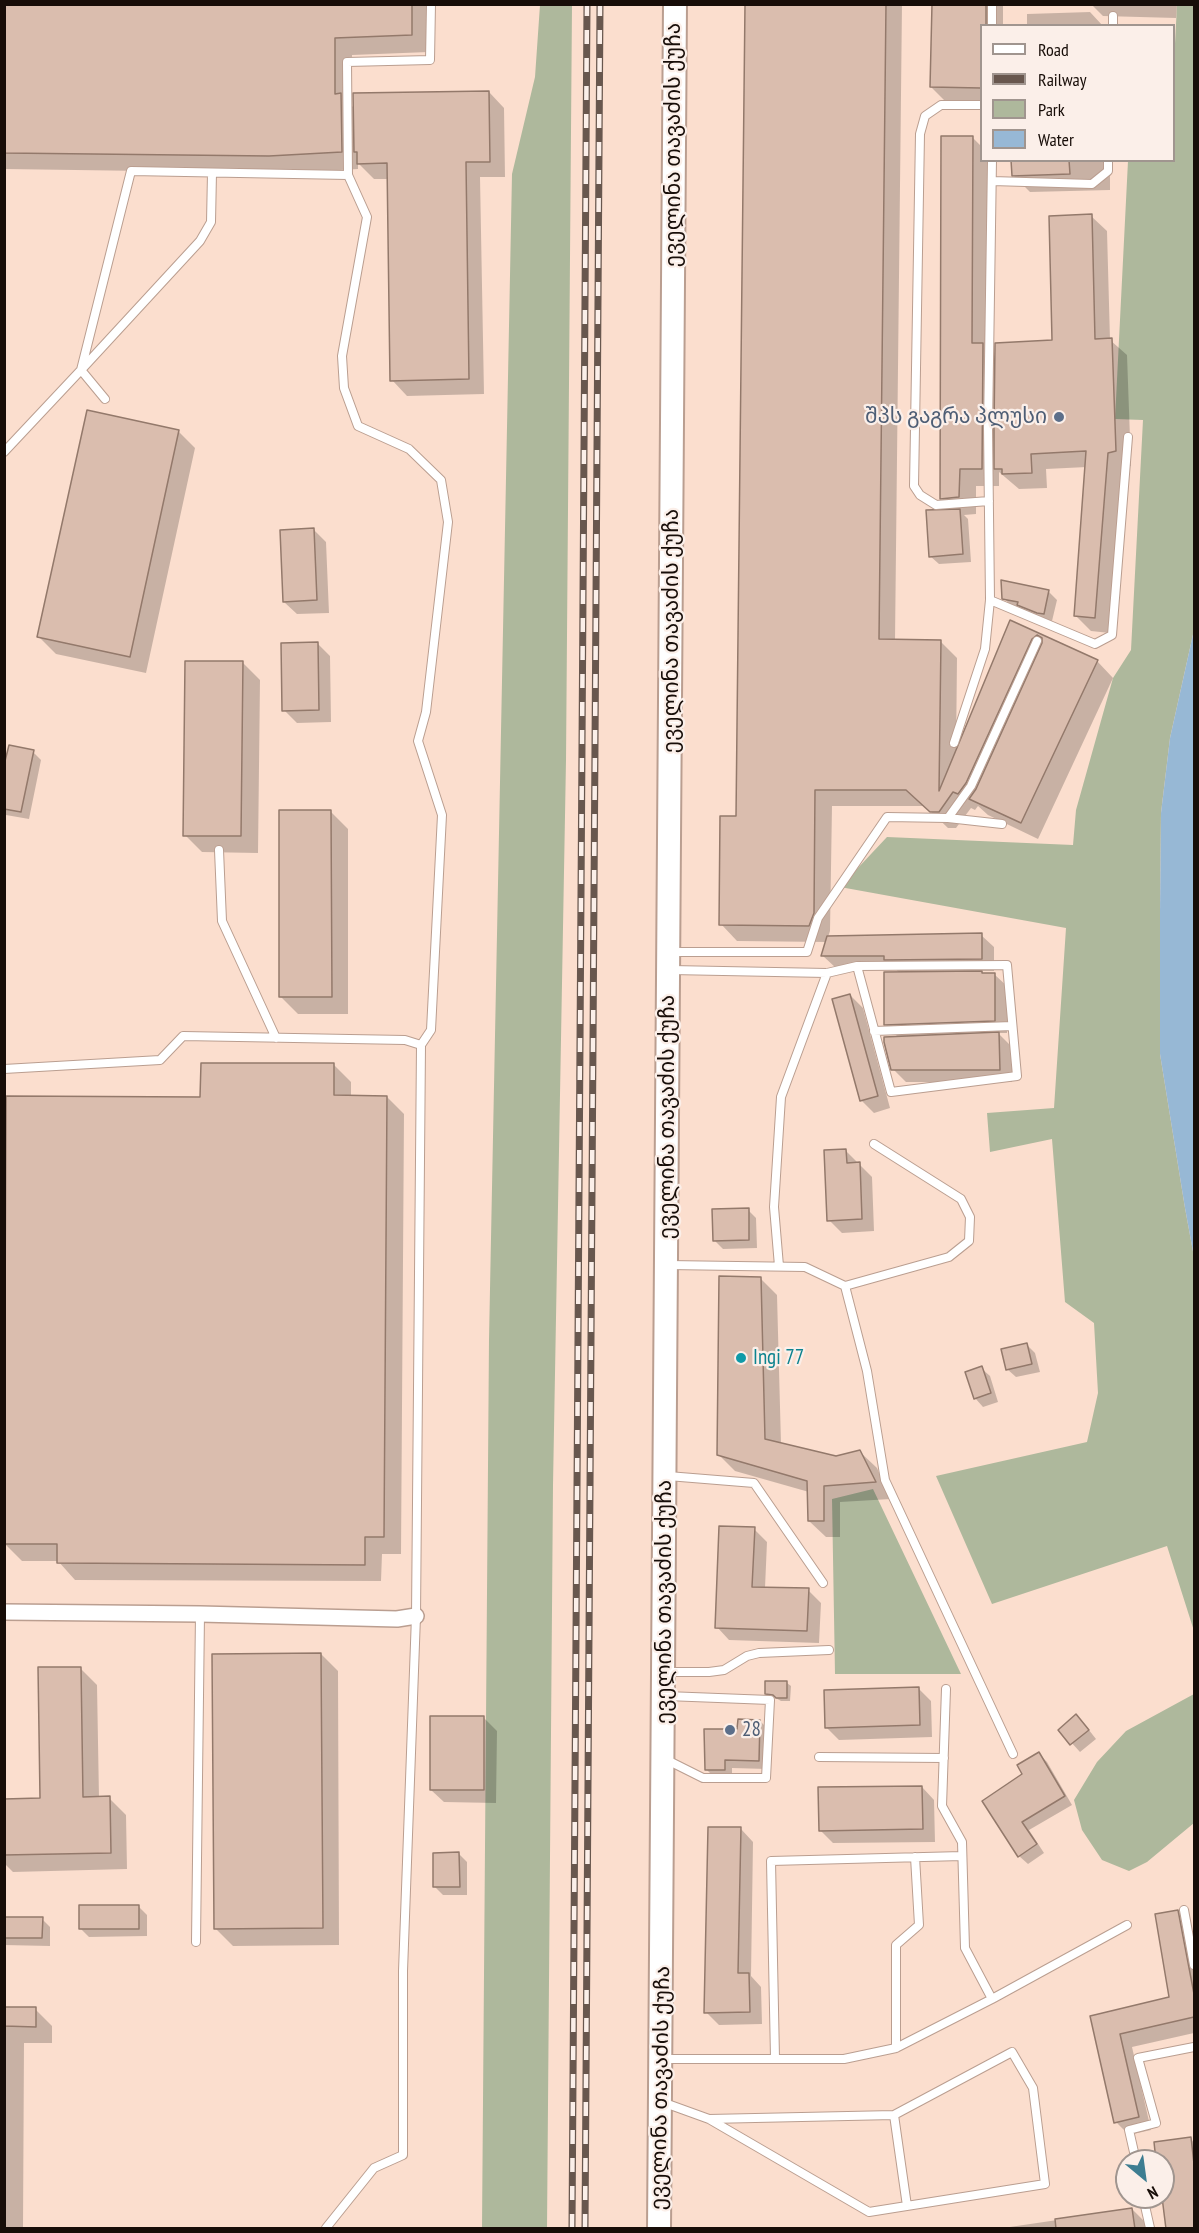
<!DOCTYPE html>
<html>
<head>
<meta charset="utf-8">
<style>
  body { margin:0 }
  #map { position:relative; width:1199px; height:2233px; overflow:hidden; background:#fbdece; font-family:"PT Sans Narrow",sans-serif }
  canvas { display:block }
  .frame { position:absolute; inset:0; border:6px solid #170d08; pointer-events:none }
  .legend { position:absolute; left:980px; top:24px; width:195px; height:138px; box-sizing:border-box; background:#fbefe9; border:2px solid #a0958f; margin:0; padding:8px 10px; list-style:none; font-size:18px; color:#170d08 }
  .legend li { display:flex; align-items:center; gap:12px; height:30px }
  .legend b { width:30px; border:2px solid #a0958f }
  .north { position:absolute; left:1115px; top:2149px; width:60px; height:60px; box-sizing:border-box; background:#fbefe9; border:2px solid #a0958f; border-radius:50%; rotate:151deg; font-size:16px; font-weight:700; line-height:24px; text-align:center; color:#170d08 }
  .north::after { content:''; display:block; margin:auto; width:21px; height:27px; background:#3d7d91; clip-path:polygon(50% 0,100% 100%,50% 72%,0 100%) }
</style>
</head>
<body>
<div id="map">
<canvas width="1199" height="2233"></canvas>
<div class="frame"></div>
<ul class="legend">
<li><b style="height:8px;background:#fff"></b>Road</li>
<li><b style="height:8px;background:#68574e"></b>Railway</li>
<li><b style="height:16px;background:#aeb89c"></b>Park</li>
<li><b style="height:16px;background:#97b8d5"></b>Water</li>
</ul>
<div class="north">N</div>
</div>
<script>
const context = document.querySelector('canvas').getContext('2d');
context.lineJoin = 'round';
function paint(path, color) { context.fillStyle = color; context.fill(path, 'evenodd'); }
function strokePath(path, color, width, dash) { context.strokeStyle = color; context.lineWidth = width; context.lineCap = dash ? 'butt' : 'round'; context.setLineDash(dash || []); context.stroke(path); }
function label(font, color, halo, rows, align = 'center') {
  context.font = font + ' "PT Sans Narrow","Noto Sans Georgian",sans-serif'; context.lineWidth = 4.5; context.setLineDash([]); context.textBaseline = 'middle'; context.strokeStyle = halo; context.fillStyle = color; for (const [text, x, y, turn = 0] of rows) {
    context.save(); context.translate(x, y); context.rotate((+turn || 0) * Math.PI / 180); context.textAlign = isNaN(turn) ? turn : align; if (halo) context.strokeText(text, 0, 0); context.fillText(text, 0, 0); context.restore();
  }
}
paint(new Path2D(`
  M572,5L566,760L553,1485L547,2228H482L489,1339L512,174L535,77L540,5Z
  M1177,5H1194V630L1170,738L1161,813L1160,911V1054L1185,1208L1194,1257V1631L1167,1546L992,1604L936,1476L1087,1442L1098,1393L1094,1323L1065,1302L1052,1139L990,1152L987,1113L1054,1108L1066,928L840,887L887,837L1073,845L1076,810L1113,678L1131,650L1143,420L1115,419L1128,161L1174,160V63Z
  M873,1489L961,1674H835L832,1499Z
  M1194,1694V1823L1147,1862L1129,1871L1102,1860L1082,1830L1074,1800L1097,1762L1126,1731Z`), '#aeb89c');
paint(new Path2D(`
  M1194,630V1257L1185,1208L1160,1054V911L1161,813L1170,738Z`), '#97b8d5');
paint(new Path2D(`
  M4,4H429V52L352,55V106L355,109L489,92L504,108L505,177H480L484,394L407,396L392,380L389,179H374L358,163V169L287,173L4,169Z
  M747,4H902L895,641H940L957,658L956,754L1011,622L1097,661L1113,678L1038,839L988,815L978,806L975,810L971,808L956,828H948L925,806H832L830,931L828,937L981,935L994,947V971H980L983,974L995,975L1008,987L1007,1033H998L1012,1047V1082H906L893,1069L899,1038L885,1024L900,973L894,968H836L823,956L827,942L737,941L721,924L738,817Z
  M933,4H1003V26H982V104H948L931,87Z
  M1091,4H1177L1176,18L1103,16Z
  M1090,12L1103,26H1027V14Z
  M972,137L982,147V160H989V350L997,359L1054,342L1091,216L1107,231L1110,340L1127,355L1131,466L1123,468L1110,633L1091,631L1076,616L1087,467L1046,469L1047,488L1019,489L999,472V486H976V514L964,515L968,519L971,562L939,564L930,556L954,511L941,498Z
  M1013,160H1110V190L1030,192L1013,175Z
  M178,431L195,448L146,673L56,654L39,637Z
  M313,529L326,542L329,613L297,614L284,602Z
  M1048,591L1057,600L1052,621L1012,607L1004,598Z
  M317,643L330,656L331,722L297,723L284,710Z
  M243,663L260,680L258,853L202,852L185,835Z
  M33,752L41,760L29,819L6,815L4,773Z
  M331,812L348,829V1014H298L281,997Z
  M850,995L863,1008L890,1108L874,1113L861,1100Z
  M334,1065L351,1082V1097H387L404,1114L401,1554H382L381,1581L75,1580L58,1561H22L5,1544L202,1099Z
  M845,1150L872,1177L874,1231L842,1233L829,1220Z
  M748,1210L756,1218L757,1248L723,1249L715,1241Z
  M761,1279L777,1295L781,1444L836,1458L860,1452L877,1468L891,1499L840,1502V1537H826L809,1521V1492L735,1471L718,1454Z
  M1027,1345L1035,1353L1040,1372L1016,1377L1007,1369Z
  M981,1368L990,1376L998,1402L983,1407L975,1398Z
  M754,1529L767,1542L765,1588L808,1590L821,1603L819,1643L729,1640L717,1627Z
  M321,1654L338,1671L339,1945L233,1946L215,1928Z
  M80,1668L97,1685L99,1798H109L126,1815L127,1869L13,1872L4,1863V1800L42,1799Z
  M787,1683L791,1686L790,1701H781L767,1693Z
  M918,1688L931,1701L932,1737L839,1740L826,1727Z
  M484,1718L497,1731L496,1803L444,1802L431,1790Z
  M760,1721L768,1729L767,1769L732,1768V1778H715L706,1769L739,1730Z
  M1085,1725L1096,1739L1080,1752L1060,1730Z
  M1039,1754L1047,1762L1072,1805L1029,1830L1044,1853L1028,1864L1019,1856L1024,1775Z
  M922,1787L934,1800L935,1842L833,1843L820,1830Z
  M741,1829L753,1842L751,1976L761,1987L762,2024L719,2025L706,2012Z
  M459,1854L467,1862V1895H443L435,1887Z
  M139,1907L147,1915V1936L89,1937L80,1928Z
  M1178,1911L1190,1924L1194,1945V2033L1132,2047L1151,2130L1129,2135L1116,2122L1092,2018L1171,1998Z
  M4,1918L42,1919L50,1927V1946L4,1945Z
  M4,2008L35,2009L52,2026V2043H24L23,2228H4Z
  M1190,2138L1194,2143V2228H1167L1163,2161H1158Z
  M1132,2209L1147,2224L1148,2228H1003Z`), '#0003');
const building = new Path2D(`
  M4,4H412V35L335,38V94L341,93L342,152L269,156L4,153Z
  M745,4H886L879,639L941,640L939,791L1010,620L1098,660L1021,823L969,799L976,789L1042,643V638L1037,635L1032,639L966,783L958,794L953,792L939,812H930L906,790H815L814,913L809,926L719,925L720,816H736Z
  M932,4H986V26H981V88L930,87Z
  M489,91L490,162H466L469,379L390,381L387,163L357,164V152H354L353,93Z
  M941,136H973L972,343H983L982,469H960L959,497L940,499Z
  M1011,160H1069L1070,174L1012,176Z
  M1092,214L1095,339L1112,338L1116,451L1108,453L1095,618L1074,616L1086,451L1031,454L1032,473L1002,474V469H994V428L995,343L1052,340L1049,216Z
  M87,410L179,430L130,657L37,637Z
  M960,509L963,554L929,557L926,510Z
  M314,528L317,600L283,602L280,530Z
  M1001,580L1049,590L1044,614L1037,613L1017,605L1018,602L1002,599Z
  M318,642L319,710L282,711L281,643Z
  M185,661H243L241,836H183Z
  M9,745L34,750L21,812L4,809V765Z
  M279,810H331L332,997H279Z
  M982,933V959L884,960V956H821L827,936Z
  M982,971V973H995V1021L884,1025V972Z
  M850,994L878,1096L860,1101L832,999Z
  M999,1032L1000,1070H891L884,1042V1037Z
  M201,1063H334V1095L387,1096L384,1537H365V1565L57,1563V1544H4L6,1096L200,1097Z
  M846,1149L847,1163L860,1162L862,1219L827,1221L824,1150Z
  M749,1208V1240L713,1241L712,1209Z
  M719,1276L761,1277L765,1439L836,1456L860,1450L876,1482L824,1486V1521H808L807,1481L717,1455Z
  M1027,1343L1032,1364L1006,1370L1001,1349Z
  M982,1366L991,1393L974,1399L965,1372Z
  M719,1526L755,1527L752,1587L809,1588L807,1631L715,1628Z
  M321,1653L323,1928L214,1929L212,1654Z
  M38,1667H81L83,1797L110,1796L111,1853L4,1855V1799L40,1798Z
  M765,1681H787V1698H776L773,1695L765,1694Z
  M919,1687L920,1725L825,1728L824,1690Z
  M1076,1714L1089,1730L1070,1745L1058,1730Z
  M430,1716H484V1790H430Z
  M738,1719L760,1720L759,1761L725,1760V1770H705L704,1729H737Z
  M1039,1752L1065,1796L1022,1822L1037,1844L1018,1857L982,1801L1022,1774L1017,1765Z
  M922,1786L923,1829L819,1831L818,1787Z
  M708,1827H741L738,1973H749L750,2012L704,2013Z
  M459,1852L460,1887H433V1853Z
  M79,1905H139V1929H79Z
  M1178,1910L1194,1994V2017L1120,2034L1139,2117L1114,2123L1090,2016L1169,1997L1155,1914Z
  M4,1917H43L42,1938H4Z
  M4,2007H36V2027L4,2026Z
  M1191,2137L1194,2164V2229H1166L1162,2197L1163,2161H1156L1154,2142Z
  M1132,2208L1135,2229H1056L1055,2219Z`);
paint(building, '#dabdae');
strokePath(building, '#93796b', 1.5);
const service = new Path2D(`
  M992,4V26
  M1113,26V16
  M982,105H941L925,116L920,134L914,486L920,495L936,505L989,501
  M992,181L1092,184L1108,171V160
  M105,399L81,370L200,241L211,222L212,173
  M4,452L81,370L131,171L348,175
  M990,600L1095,644L1112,635L1128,437
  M954,743L985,649L990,600L988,428L992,160
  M948,818L1002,824
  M219,850L222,921L276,1038
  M671,952H807L818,918L887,817L948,818L971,786L1037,641
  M671,970L827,973L857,966L1007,965L1017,1076L891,1092L857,966
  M874,1031L1012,1026
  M4,1069L160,1060L183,1036L405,1040L421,1045
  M668,1265L805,1267L845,1286L949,1257L969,1241L970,1217L961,1199L874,1144
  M779,1266L774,1207L781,1097L827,973
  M845,1286L867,1371L885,1480L1013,1754
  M668,1476L754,1483L823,1583
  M666,1672H709L724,1670L747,1656L759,1653L829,1650
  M819,1757L944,1758
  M665,1759L703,1778H766L770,1700L666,1696
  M1184,1910L1194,1965
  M196,1942L200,1614
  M992,1999L1127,1925
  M896,2048V1945L919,1925L915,1857
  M775,2058L771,1861L962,1856
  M662,2059H844L896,2048L992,1999L965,1948L962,1842L942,1806L946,1689
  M662,2102L709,2119L869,2212L1045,2184L1033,2088L1012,2052L894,2115L709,2119
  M894,2115L907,2206
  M1136,2161L1129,2130L1156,2123L1138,2058L1194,2047
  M1143,2197L1150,2228
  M326,2228L374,2168L403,2155V1971L416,1616L421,1045L431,1030L442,815L418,741L426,712L448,522L441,480L409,449L358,426L344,388L342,356L367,217L348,175L347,62L430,60L431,4`);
const minor = new Path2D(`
  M4,1612L200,1614L397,1619L416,1616`);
const secondary = new Path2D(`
  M659,2228L675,4`);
strokePath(service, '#ba9e90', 10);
strokePath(minor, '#ba9e90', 18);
strokePath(secondary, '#ba9e90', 26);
strokePath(service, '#fff', 8);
strokePath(minor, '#fff', 15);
strokePath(secondary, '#fff', 22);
const rail = new Path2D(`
  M572,2228L587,4
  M585,2228L600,4`);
strokePath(rail, '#68574e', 7);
strokePath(rail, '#fbefe9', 4.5, [14]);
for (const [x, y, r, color] of [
  [1059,417,6,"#5c6f8a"],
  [741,1358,6,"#0f9aa8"],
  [730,1730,6,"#5c6f8a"]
]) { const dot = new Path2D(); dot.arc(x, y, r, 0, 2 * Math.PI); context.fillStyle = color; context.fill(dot); strokePath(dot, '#fbefe9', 2); }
label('21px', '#170d08', '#fbefe9', [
  ["ეველინა თავაძის ქუჩა",674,145,-90],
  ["ეველინა თავაძის ქუჩა",672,631,-90],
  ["ეველინა თავაძის ქუჩა",668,1117,-90],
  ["ეველინა თავაძის ქუჩა",665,1602,-90],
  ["ეველინა თავაძის ქუჩა",661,2088,-89]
]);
label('21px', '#4e5e75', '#fbefe9', [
  ["შპს გაგრა პლუსი",1047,417],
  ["28",742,1730,"left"]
], 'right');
label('21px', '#0d838f', '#fbefe9', [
  ["Ingi 77",753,1358]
], 'left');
</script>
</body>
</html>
